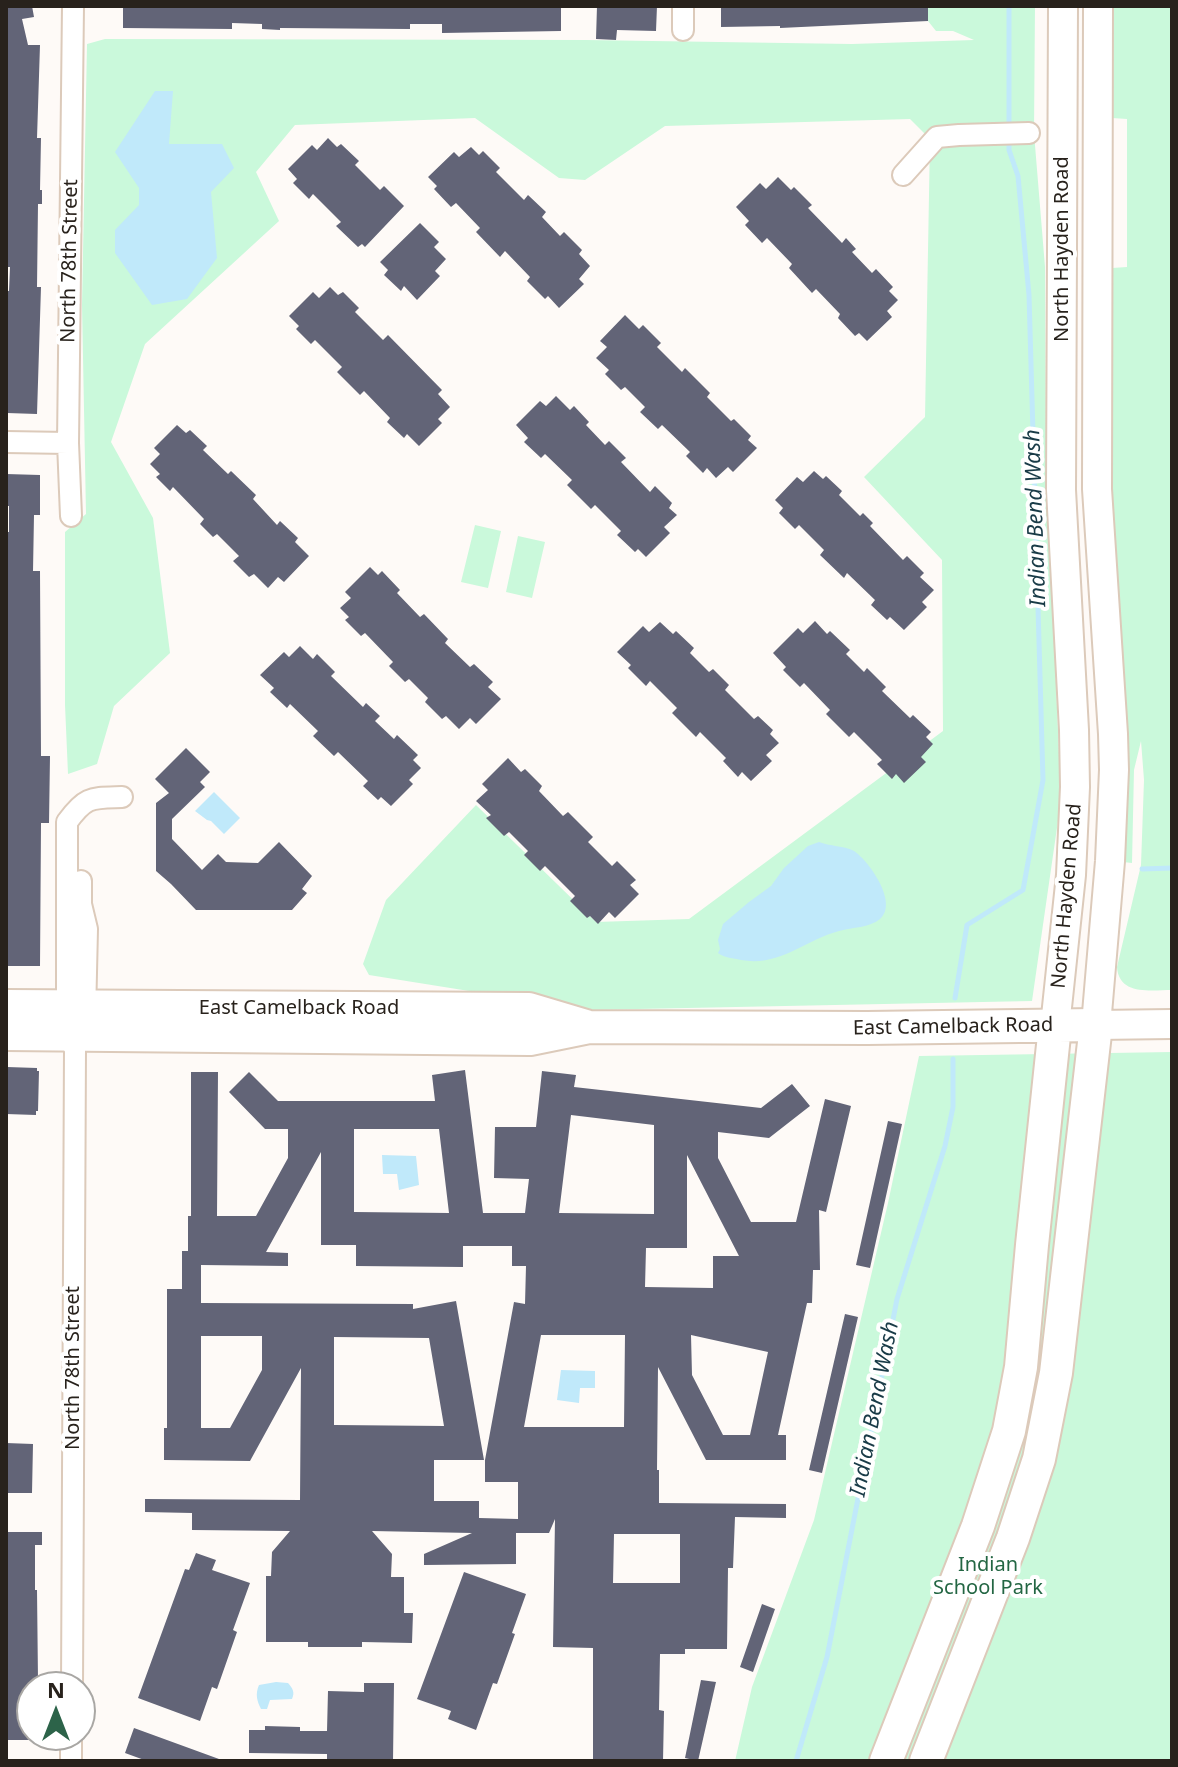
<!DOCTYPE html>
<html>
<head>
<meta charset="utf-8">
<style>
  body { margin:0 }
  #map { position:relative; width:1178px; height:1767px; overflow:hidden; background:#fefaf7; font-family:"Noto Sans",sans-serif }
  canvas { display:block }
  .frame { position:absolute; inset:0; border:8px solid #28221c; pointer-events:none }
  .north { position:absolute; left:16px; top:1671px; width:80px; height:80px; box-sizing:border-box; background:#fff; border:2px solid #a9a7a4; border-radius:50%; rotate:0deg; font-size:22px; font-weight:700; line-height:32px; text-align:center; color:#28221c }
  .north::after { content:''; display:block; margin:auto; width:28px; height:36px; background:#2c6349; clip-path:polygon(50% 0,100% 100%,50% 72%,0 100%) }
</style>
</head>
<body>
<div id="map">
<canvas width="1178" height="1767"></canvas>
<div class="frame"></div>
<div class="north">N</div>
</div>
<script>
const context = document.querySelector('canvas').getContext('2d');
context.lineJoin = 'round';
function paint(path, color) { context.fillStyle = color; context.fill(path, 'evenodd'); }
function strokePath(path, color, width, dash) { context.strokeStyle = color; context.lineWidth = width; context.lineCap = dash ? 'butt' : 'round'; context.setLineDash(dash || []); context.stroke(path); }
function label(font, color, halo, rows, align = 'center') {
  context.font = font + ' "Noto Sans",sans-serif'; context.lineWidth = 8; context.setLineDash([]); context.textBaseline = 'middle'; context.strokeStyle = halo; context.fillStyle = color; for (const [text, x, y, turn = 0] of rows) {
    context.save(); context.translate(x, y); context.rotate((+turn || 0) * Math.PI / 180); context.textAlign = isNaN(turn) ? turn : align; if (halo) context.strokeText(text, 0, 0); context.fillText(text, 0, 0); context.restore();
  }
}
paint(new Path2D(`
  M928,6H1035L1034,133L1045,267L1046,451L1061,800L1032,1001L588,1010L369,975L363,964L386,900L476,805L596,922L689,919L943,731L942,560L864,477L925,417L930,139L910,119L665,126L585,180L559,178L475,118L295,125L256,172L279,221L145,344L111,442L153,518L170,653L114,706L97,764L68,774L65,705V532L86,514L82,305L87,44L105,39L586,40L852,44L974,40L953,31H936L928,21Z
  M1113,6H1172V990C1151,990 1119,996 1117,967L1141,865L1144,780L1141,741L1134,770L1132,863L1123,862L1124,702L1112,486V268L1127,267V119L1112,118Z
  M475,525L501,531L488,588L461,582Z
  M518,536L545,542L532,598L506,592Z
  M1172,1052V1761H735L752,1687L814,1520L888,1203L919,1056Z`), '#caf9db');
paint(new Path2D(`
  M155,91H173L169,144H222L234,168L211,192L217,258L187,299L152,305L115,253V230L139,205V188L115,152Z
  M214,792L240,818L224,834L211,821L207,820L195,811Z
  M819,842C829,846 845,846 854,851C869,861 899,903 880,919C869,928 853,927 839,931C805,940 780,967 741,960C733,958 725,958 718,953L720,949L718,940L723,924L749,902L771,886L784,868L808,846Z
  M382,1155L416,1156L419,1185L399,1190L397,1174H383Z
  M561,1370L595,1371V1388H580L579,1403L557,1400Z
  M276,1682L288,1683C293,1689 295,1692 292,1699L270,1700L267,1709H261C257,1701 255,1694 259,1685Z`), '#c0e9fa');
strokePath(new Path2D(`
  M1009,6V129
  M1142,869L1172,868
  M955,998L967,925L1023,890L1043,780L1029,295L1018,176L1009,150V139
  M796,1761L827,1657L897,1299L945,1146L953,1107V1059`), '#c0e9fa', 5);
paint(new Path2D(`
  M6,6H32L34,17L22,19L28,45H40L37,138H41L40,190H42V204H38L37,287H41L37,414L7,413L6,291H9L10,267H7L6,262Z
  M123,6H561V31L442,33V24H410V29L280,28V30L262,29V24L232,23V29L123,28Z
  M597,6H657L656,31L617,30L616,40L596,39Z
  M721,6H928V21L780,28V26L721,27Z
  M328,138L337,147L341,144L359,161L355,165L380,190L384,186L404,206L365,247L362,244L358,247L336,226L341,222L313,194L309,199L293,183L297,179L288,169L312,145L317,150Z
  M471,147L479,155L483,151L500,168L496,172L524,200L528,195L546,212L542,217L560,236L564,232L582,250L579,254L590,266L579,279L584,284L559,308L548,296L545,299L527,281L530,277L505,251L500,257L476,232L480,228L456,203L451,207L434,189L437,186L428,177L454,152L459,157Z
  M778,177L791,190L794,187L812,205L808,208L842,243L846,238L856,249L852,252L872,273L876,269L893,287L889,291L898,300L887,311L892,317L867,341L859,333L855,336L838,318L840,314L816,289L812,293L789,268L792,264L767,238L762,243L745,225L749,221L736,207L760,183L766,189Z
  M420,223L439,242L434,247L446,259L435,271L440,276L417,300L404,286L401,291L384,275L388,270L380,262Z
  M330,287L338,295L343,292L359,308L355,312L383,340L388,335L442,390L438,394L450,407L438,419L442,423L419,446L407,434L404,438L387,422L390,418L364,391L360,395L337,372L342,367L315,340L311,344L296,329L299,326L289,316L313,292L319,298Z
  M625,315L639,329L643,325L661,343L657,347L682,372L685,368L710,393L707,397L731,421L734,419L751,436L748,440L757,448L733,472L728,467L716,478L707,468L703,473L686,456L690,452L662,425L658,429L640,412L645,407L625,387L621,390L605,374L609,370L596,358L607,347L600,341Z
  M556,396L570,410L574,406L589,422L586,425L605,445L609,441L626,458L621,462L650,492L655,486L672,503L669,508L677,515L664,527L670,533L646,557L638,549L635,552L617,535L621,531L595,505L591,509L567,485L572,480L545,454L541,458L524,442L528,438L516,425L540,401L546,406Z
  M177,425L186,433L190,430L207,446L203,450L228,474L231,471L256,495L253,499L277,525L280,521L298,538L295,542L309,556L284,582L278,577L268,588L254,574L249,577L233,561L239,556L217,534L213,537L200,524L204,519L173,487L170,491L156,477L160,474L150,464L160,454L154,448Z
  M814,471L823,479L826,476L842,491L839,495L860,516L863,513L873,523L870,526L903,560L907,556L924,573L920,577L934,590L922,602L927,607L904,630L890,617L887,620L871,605L875,600L847,573L844,578L820,555L824,550L799,525L795,529L779,513L783,508L775,500L797,477L803,482Z
  M6,474L40,475V515H34L33,571H40L41,756H50L49,823H41L40,966H6V532H9V506H6Z
  M370,567L378,575L382,571L400,590L397,593L420,617L424,614L448,639L445,643L470,667L474,664L493,682L488,687L501,699L476,724L470,718L459,729L446,716L442,719L425,702L428,698L409,679L405,682L389,666L393,662L365,633L361,636L345,620L349,617L340,608L351,598L345,592Z
  M815,621L827,634L830,631L850,650L846,654L864,672L867,668L886,687L882,691L910,718L913,715L931,732L926,737L933,744L921,757L926,762L904,783L896,774L892,779L877,764L882,760L854,732L849,737L826,714L830,710L804,683L800,687L783,670L786,667L773,653L798,628L803,633Z
  M660,622L673,634L676,631L694,648L690,653L709,672L713,669L729,685L725,690L754,719L758,716L773,730L770,734L779,743L766,755L772,761L751,781L742,772L738,777L723,761L726,758L700,732L696,737L672,713L677,708L650,681L646,686L628,668L631,665L617,652L643,626L649,632Z
  M300,646L313,659L317,654L335,672L331,676L363,707L366,703L380,716L375,721L394,739L397,735L418,755L413,760L421,768L409,780L413,784L391,806L381,797L378,800L363,786L368,781L338,752L334,756L313,736L318,731L290,704L287,708L270,692L274,688L260,675L284,652L289,657Z
  M186,748L210,772L200,782L205,787L172,819V839L202,870L218,854L226,862L258,863L279,842L312,876L302,889L307,893L292,910H196L171,884L156,871V803L169,793L155,779Z
  M508,758L521,772L525,769L542,786L539,791L563,816L568,812L593,837L588,842L612,866L617,861L636,880L630,885L639,894L615,918L609,912L598,924L590,916L587,918L570,901L575,896L545,866L540,871L524,855L528,851L509,832L504,836L486,818L491,815L476,801L488,790L482,784Z
  M7,1067L37,1068V1071H39L38,1111H36V1115L6,1114Z
  M465,1070L483,1213H525L529,1179L494,1178L495,1127H536L542,1071L576,1075L574,1087L761,1108L792,1084L810,1106L769,1138L718,1132V1158L751,1222H796L825,1099L851,1106L826,1212L819,1210L820,1270H813L812,1303H807L778,1435H786V1460H706L658,1367L657,1470H659V1503L786,1504V1518L735,1517L733,1568H728L727,1649H685V1654H660L659,1710L664,1711L663,1761H593V1648L553,1647L555,1519L549,1533H516V1564L424,1565V1554L472,1533L372,1531L392,1554L391,1577H404V1613H413L412,1643L362,1642V1647H308V1642H266V1576H271L272,1552L290,1531L192,1530V1513L145,1512V1499L300,1500L301,1368L250,1461L164,1460V1428H167V1289H182V1251H188V1216H191V1072H218L217,1216H256L288,1158V1129H265L229,1092L249,1072L278,1101H435L432,1075ZM571,1115L654,1125V1214L559,1213ZM354,1129H439L449,1213L354,1212ZM321,1152V1245H356V1266L463,1267V1246H512V1266H526L525,1304L514,1302L485,1460V1482H518V1519L479,1518V1501H434V1460H484L456,1301L413,1309V1304L201,1303V1265L288,1266V1253L266,1252ZM687,1155L739,1256H713V1288L645,1287L646,1248H687ZM541,1335H625L624,1427H524ZM691,1335L768,1352L750,1435H723L692,1375ZM201,1336H262V1370L230,1428H201ZM334,1337L429,1338L444,1426L334,1425ZM614,1534H680V1583H613Z
  M888,1121L902,1124L870,1268L856,1265Z
  M845,1314L858,1317L822,1473L809,1470Z
  M6,1443L33,1444L32,1493H6Z
  M6,1532H42V1545H35V1590H37L38,1681H34V1687H32V1740H6L8,1639Z
  M196,1553L216,1560L212,1570L250,1583L233,1630L237,1632L217,1689L212,1687L200,1721L138,1698L185,1569L189,1570Z
  M464,1572L526,1594L512,1633L515,1634L497,1684L493,1683L476,1730L448,1719L451,1711L417,1699Z
  M762,1604L775,1609L753,1672L740,1667Z
  M701,1680L716,1682L698,1761L685,1758Z
  M364,1683H394L393,1761H327V1754L249,1753V1730H265V1726L300,1727V1731H327L328,1691L364,1692Z
  M134,1728L219,1759V1761H147L125,1753Z`), '#626477');
const street = new Path2D(`
  M683,30V6
  M903,175L937,137L959,135L1029,133
  M6,442L68,443
  M71,516L68,443L73,6
  M81,881V904L87,929L85,1016
  M72,1687L75,1049L67,1035V822C86,796 91,798 122,797
  M71,1735V1761`);
const secondary = new Path2D(`
  M1098,6L1097,489L1113,734L1114,770L1110,861L1096,1025L1172,1024
  M1055,1026L1071,875L1075,787L1074,730L1061,490L1063,6`);
const primary = new Path2D(`
  M6,1006L529,1009L586,1026
  M6,1034L530,1039L589,1027L867,1028L1096,1025L1056,1373L1039,1459L1013,1538L926,1761
  M886,1761L978,1526L1009,1431L1021,1367L1032,1245L1055,1026`);
strokePath(street, '#dccaba', 24);
strokePath(secondary, '#dccaba', 32);
strokePath(primary, '#dccaba', 36);
strokePath(street, '#fff', 20);
strokePath(secondary, '#fff', 28);
strokePath(primary, '#fff', 32);
label('20px', '#28221c', '#fff', [
  ["North Hayden Road",1062,249,-90],
  ["North 78th Street",70,261,-89],
  ["North Hayden Road",1067,896,-85],
  ["East Camelback Road",299,1008],
  ["East Camelback Road",953,1027,-1],
  ["North 78th Street",73,1368,-90]
]);
label('20px', '#236643', '#fff', [
  ["Indian",988,1565],
  ["School Park",988,1588]
]);
label('italic 22px', '#193b47', '#fff', [
  ["Indian Bend Wash",1036,518,-92],
  ["Indian Bend Wash",875,1409,-79]
]);
</script>
</body>
</html>
